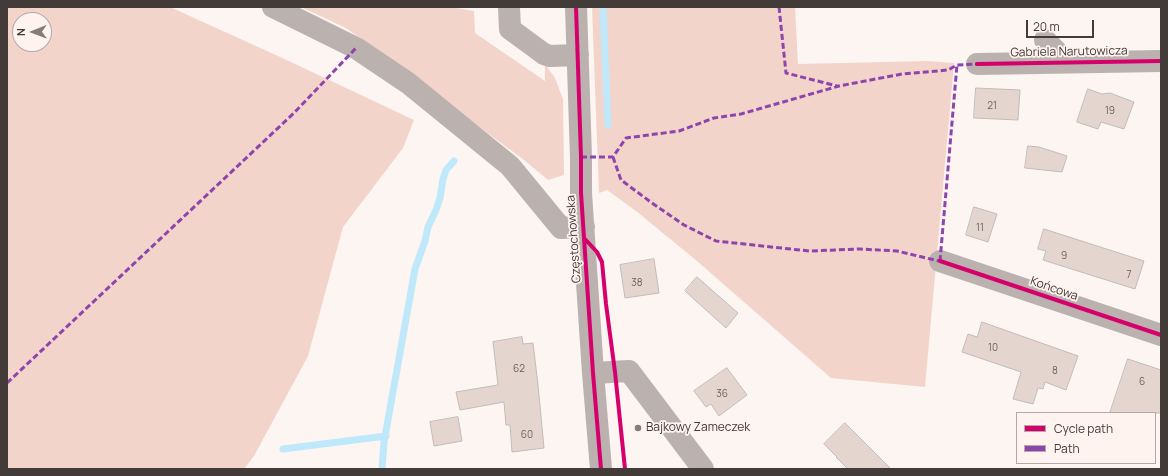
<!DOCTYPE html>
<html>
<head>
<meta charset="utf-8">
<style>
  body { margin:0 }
  #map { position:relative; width:1168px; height:476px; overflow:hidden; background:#fcf5f2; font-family:Manrope,sans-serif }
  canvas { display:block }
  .frame { position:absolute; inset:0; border:8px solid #423b38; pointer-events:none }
  .legend { position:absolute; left:1016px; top:412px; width:140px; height:52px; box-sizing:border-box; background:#fff3ef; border:1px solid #b3a9a6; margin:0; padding:5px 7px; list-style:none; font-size:12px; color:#423b38 }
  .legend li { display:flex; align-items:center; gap:8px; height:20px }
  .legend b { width:20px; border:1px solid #b3a9a6 }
  .north { position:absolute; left:12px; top:12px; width:40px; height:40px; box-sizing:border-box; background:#fff3ef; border:1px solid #b3a9a6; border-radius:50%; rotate:269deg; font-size:11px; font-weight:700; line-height:16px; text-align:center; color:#423b38 }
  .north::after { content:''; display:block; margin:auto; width:14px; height:18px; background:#837c79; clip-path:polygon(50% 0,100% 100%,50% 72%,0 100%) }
  .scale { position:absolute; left:1026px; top:20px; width:68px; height:18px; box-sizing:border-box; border:2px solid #423b38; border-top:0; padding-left:5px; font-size:12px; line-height:14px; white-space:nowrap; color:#423b38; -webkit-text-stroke:3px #fff3ef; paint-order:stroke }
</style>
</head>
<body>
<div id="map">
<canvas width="1168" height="476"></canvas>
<div class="frame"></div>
<ul class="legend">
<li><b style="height:5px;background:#d6006c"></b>Cycle path</li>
<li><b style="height:5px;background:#8e44ad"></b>Path</li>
</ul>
<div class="north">N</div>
<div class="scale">20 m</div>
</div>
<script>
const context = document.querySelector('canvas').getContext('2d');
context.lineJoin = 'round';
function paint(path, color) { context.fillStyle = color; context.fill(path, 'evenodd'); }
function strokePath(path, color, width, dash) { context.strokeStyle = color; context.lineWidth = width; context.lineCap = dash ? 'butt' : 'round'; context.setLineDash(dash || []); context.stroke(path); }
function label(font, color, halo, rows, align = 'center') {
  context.font = font + ' Manrope,sans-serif'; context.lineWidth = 3.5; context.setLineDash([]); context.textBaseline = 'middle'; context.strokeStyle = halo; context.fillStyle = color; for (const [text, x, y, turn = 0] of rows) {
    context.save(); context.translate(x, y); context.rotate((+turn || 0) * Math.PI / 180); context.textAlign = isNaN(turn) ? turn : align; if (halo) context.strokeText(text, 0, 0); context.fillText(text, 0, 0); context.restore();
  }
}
paint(new Path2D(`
  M7,7H170L278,56L414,120L403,148L343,227L308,356L254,456L244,469H7ZM20,20H44V44H20Z
  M301,7H450L474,11L475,33L545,81V64L555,78L563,99L564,175L548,180L524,160L346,28Z
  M592,7H795L798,64L928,61L954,63L925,387L831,378L697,261L636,211L607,190L599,193Z`), '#f3d4ca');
strokePath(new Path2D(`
  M603,7L608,125
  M283,449L386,436
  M382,469L384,442L415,269L425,241L428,227L436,210L440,198L443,179L446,170L454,161`), '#c0e8fb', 7);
const building = new Path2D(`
  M976,88L1020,90L1018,120L974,118Z
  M1088,89L1102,94L1110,93L1134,102L1124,129L1101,122L1098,129L1077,122Z
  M1028,146L1039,147L1067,156L1062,172L1025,168Z
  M974,207L997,214L988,242L966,235Z
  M1044,229L1144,261L1135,289L1043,260L1046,251L1038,249Z
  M654,259L659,293L625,298L620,265Z
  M697,277L738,313L726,328L685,291Z
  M982,322L1078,356L1066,390L1045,382L1043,389L1038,388L1033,404L1013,399L1021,372L962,352L968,334L977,337Z
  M522,337L523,344L533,343L538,385L544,448L512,452L510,425H506L504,402L460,410L456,392L498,385L493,342Z
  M1128,359L1161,370V413H1110Z
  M727,368L747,395L719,416L711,404L706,407L694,391Z
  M458,417L462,441L434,446L430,422Z
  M845,423L891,469H848L836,457H837L824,444Z`);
paint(building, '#e5d5cf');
strokePath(building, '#c2bbb9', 1);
strokePath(new Path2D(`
  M273,7L356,48L408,83L510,166L561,228L584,227
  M509,7L510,29L544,54L550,56L578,55
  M576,7L581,157V193L593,373L601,469
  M1045,40L1067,62
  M977,64L1161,61
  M940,261L1161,335
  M593,373L629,371L703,469`), '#bbb1ae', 22);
strokePath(new Path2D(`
  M779,7L786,73L837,86
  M581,157H613L626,138L679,131L714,118L741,114L839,86L902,74L948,70L957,65L979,64
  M613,157L621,180L652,203L684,225L716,241L809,251L860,249L897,251L943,262
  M940,261L957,65
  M7,383L294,113L356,48`), '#8e44ad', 3, [6, 3]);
strokePath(new Path2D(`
  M576,7L581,157V193L593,373L601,469
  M977,64L1161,61
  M584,238L597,252L602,262L606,304L615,372L625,469
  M940,261L1161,335`), '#d6006c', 4);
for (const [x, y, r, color] of [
  [638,428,4,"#837c79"]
]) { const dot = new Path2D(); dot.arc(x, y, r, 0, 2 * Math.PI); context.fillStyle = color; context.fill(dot); strokePath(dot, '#fff3ef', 1.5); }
label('10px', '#6b625e', null, [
  ["21",992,106],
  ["19",1110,111],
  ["11",980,228],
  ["9",1064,256],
  ["7",1129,275],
  ["38",637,283],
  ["10",993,348],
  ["62",519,369],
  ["8",1055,371],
  ["6",1142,382],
  ["36",722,394],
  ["60",527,435]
]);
label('12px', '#423b38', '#fff3ef', [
  ["Gabriela Narutowicza",1069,52,-1],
  ["Częstochowska",574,239,-94],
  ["Końcowa",1054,289,19]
]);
label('12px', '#423b38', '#fff3ef', [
  ["Bajkowy Zameczek",646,428]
], 'left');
</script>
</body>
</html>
